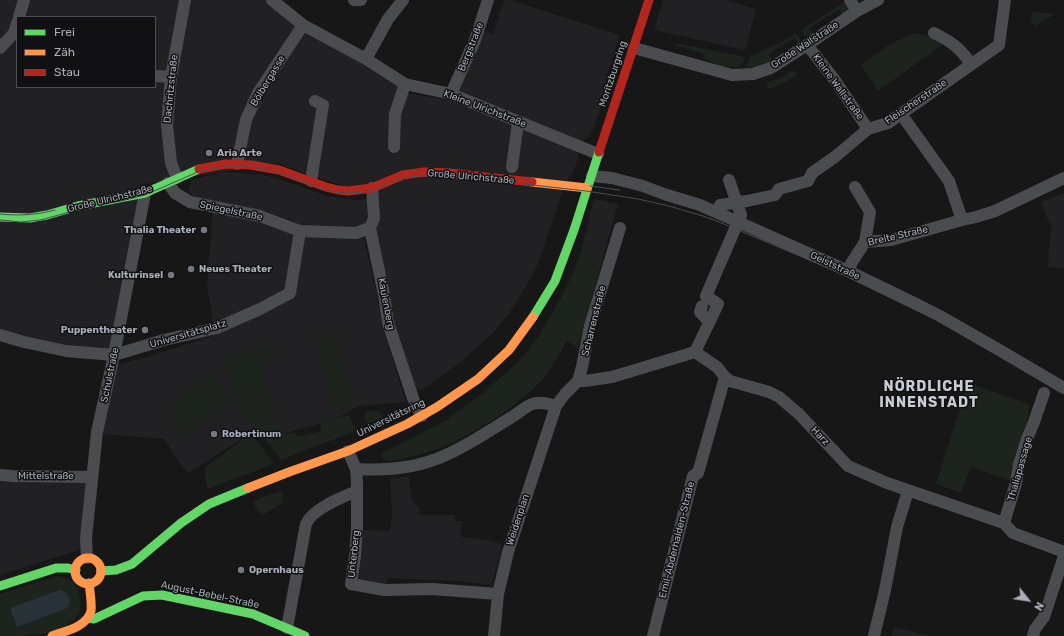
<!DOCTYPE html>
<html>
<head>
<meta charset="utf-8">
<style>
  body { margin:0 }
  #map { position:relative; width:1064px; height:636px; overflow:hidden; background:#171717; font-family:Rubik,sans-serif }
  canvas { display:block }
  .legend { position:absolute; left:16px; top:16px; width:140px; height:72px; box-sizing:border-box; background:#111113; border:1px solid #4d4f55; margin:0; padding:5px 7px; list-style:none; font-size:12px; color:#a8adb8 }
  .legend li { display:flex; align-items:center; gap:8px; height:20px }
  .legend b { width:20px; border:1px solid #4d4f55 }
  .north { position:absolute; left:1008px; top:580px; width:40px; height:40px; -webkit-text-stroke:3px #111113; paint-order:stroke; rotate:120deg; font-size:11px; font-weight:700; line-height:16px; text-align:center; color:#a8adb8 }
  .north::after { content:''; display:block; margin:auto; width:14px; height:18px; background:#a8adb8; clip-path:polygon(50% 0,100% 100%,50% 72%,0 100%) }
</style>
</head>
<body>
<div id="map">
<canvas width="1064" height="636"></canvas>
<ul class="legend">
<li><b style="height:5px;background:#63d668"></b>Frei</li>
<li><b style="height:5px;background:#ff974d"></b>Zäh</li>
<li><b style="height:5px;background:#b3261e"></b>Stau</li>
</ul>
<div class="north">N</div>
</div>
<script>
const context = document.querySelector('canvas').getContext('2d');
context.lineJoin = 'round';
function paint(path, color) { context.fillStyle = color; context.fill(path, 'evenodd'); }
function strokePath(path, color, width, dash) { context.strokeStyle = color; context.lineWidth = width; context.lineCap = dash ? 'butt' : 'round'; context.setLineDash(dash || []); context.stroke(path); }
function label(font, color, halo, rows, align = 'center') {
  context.font = font + ' Rubik,sans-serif'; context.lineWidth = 3; context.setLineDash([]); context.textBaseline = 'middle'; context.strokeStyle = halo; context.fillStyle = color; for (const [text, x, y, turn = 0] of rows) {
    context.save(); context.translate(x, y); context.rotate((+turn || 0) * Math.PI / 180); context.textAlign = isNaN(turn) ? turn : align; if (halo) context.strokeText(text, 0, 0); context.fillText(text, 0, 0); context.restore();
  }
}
paint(new Path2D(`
  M0,0H271L303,28L397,85L408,93L447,100L461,86L485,31L493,34L504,0H510L620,35L606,77V91L593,129L587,138L584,140L581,151L577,152L579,156L573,173L569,176L561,197L538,264L527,285L509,313L492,334L462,361L422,390L415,388L390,327L370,228L376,194L324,180L277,163L146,184L113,354L0,334ZM17,17H155V87H17Z
  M663,0H725L756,9L745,50L654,30Z
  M223,172L263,175L276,178L327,196L355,200L367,199L369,202L368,223L352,228L292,225L293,221L267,212L221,203L192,196L189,192V186L192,180Z
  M1064,193V269L1048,267L1051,223L1047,218L1041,202Z
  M594,199L618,204L603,257L581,251Z
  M213,207L346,238L364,239L377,296L382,326L406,402L358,406L334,420L281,434L251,433L188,473L176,458L165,439L102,434L117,365L154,355L212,336V311L207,288Z
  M409,476L412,501L419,507L420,515H455V521H462L461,537L483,539L502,544L492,585L458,581L388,578L386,585L358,581L364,530L390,531L392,513L390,479Z
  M0,480H85L89,483L81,546L79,550L0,575Z
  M894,627L930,636H892Z`), '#212123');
paint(new Path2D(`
  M846,1L848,5L849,10L843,15L839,9L809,28L813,34L807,39L801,30Z
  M1032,12L1055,14L1035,26L1031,22Z
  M796,33L802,42L799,44L795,38L769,54L773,60C765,66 755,68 745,67L751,56L784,41Z
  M913,34C925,34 935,38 946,42L878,91L861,65L890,44Z
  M675,43L745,57L740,67L722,66L703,58L704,54L674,45Z
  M793,70L797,75C787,81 779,87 768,89L766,83L785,76Z
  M581,251L603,257L578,348L567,341C560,352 554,364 546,375C524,403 463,442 429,452C416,456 403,458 390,461L384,460L382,456L384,452L410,439L444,421H446L451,418L452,415L476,398L508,371L519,361L538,337L561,298L573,273Z
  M335,332L354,406L333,410L316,336Z
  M275,346L277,354L261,358L275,422L230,386L224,357Z
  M209,374L234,408L231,410L227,405L184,437L185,440L183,442L171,426L174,400Z
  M969,383L1030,405L1025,431L1014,458L1015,472L1011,481L971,467L961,493L936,484L965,392Z
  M231,391L277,427L281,434L295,432L297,437L322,431L320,422L350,415L355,431L281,460L232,396Z
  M367,411H378L383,415V419L366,424L364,413Z
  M251,433L274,464L208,489L206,483L205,468Z
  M281,491L284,497L281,500L283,503L261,516L253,503L260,498Z
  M57,576C62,577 67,578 72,581C81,588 84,609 76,618C73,622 61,629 55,631C38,636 18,636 0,636V594ZM10,608L65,609L17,627Z`), '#1d241e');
paint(new Path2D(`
  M60,590C70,592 73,602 65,609L17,627L10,608Z`), '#2a3239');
strokePath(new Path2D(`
  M272,0L303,25L366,59L405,84L451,94L598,154
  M354,0H361
  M850,0L857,11
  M19,17L24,0
  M934,33C952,42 960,48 971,64
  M807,45L834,79L868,129
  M0,48L14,33L17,23
  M634,48L732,75L753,74L771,68L807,45L857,11L878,0
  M366,59L388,19L403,0
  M155,76L171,77
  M451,94L475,40L488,0
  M901,114L949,181L962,220
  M394,147L395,114L405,84
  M237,164L246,120L258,93L303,25
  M512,167L518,122
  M592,176L612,178L643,186L664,194L700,205L848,271L914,303L940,316L1001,351L1064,388
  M177,178L171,163L167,125L171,77L185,0
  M311,181L323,105L315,101
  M168,183L175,193L190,202L260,216L300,231L356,233L370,228
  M372,188L374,218L370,228L384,295L388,323L415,404L422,416
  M720,205L747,201L775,195L779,189L808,181L812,173L836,156L868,129L888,123L999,45L1005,0
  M865,242L891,240L962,220L976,217L995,211L1064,178
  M848,271L852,262L865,242L870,212L855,187
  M702,306L700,312L709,322
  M0,335L24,342L66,351L114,355L164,340L217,328L260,309L290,293L300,231
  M695,352L718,304L706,296L741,215L729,180
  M578,381H585L612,377L695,352L717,367L725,377L730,381L769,392L779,397L799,414L848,466L887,483L1004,523L1013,533L1064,552
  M348,451L356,469L357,483V530L355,556L351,584L384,590L432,589L498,594
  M356,469C387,471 418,468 446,455C469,445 490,430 512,417C518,413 525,407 532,404C540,401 549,404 556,406
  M0,475L13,476L92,477
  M1004,523L1016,483L1019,464L1027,439L1034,422L1044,393
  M87,558L86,538L97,432L114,355L145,193
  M287,628L306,524C312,509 342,497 357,491
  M494,636L498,594L508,552L556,406L565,394L578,381L582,367L590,326L620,228
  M653,636L693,476L698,473L725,377
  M874,636L885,590L897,527L908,491
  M1033,636L1035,629L1044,617L1064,556`), '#4b4c50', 12);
strokePath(new Path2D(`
  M0,217L30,218L47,215L78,206L145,193L199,169
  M533,317L555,281L574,230L599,152
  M101,571L116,570L132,564L181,523L209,504L248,488
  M0,586L56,568H68L76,570
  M88,618L94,619L143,596L162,595L253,614L305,636`), '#63d668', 9);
strokePath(new Path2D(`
  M532,182L587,188
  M248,488L289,472L348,451L407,424L437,407L478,379L509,350L533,317
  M75 571a13 13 0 1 1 26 0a13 13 0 1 1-26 0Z
  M52,636C65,631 87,627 91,611C92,603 90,592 89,583`), '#ff974d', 9);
strokePath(new Path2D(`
  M599,152L649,0
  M199,169L226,164L251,165L279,170L326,187L338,190L348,191L372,188L403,175L424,172L449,173L532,182`), '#b3261e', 9);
strokePath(new Path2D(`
  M590,186L620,190
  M0,214C19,216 37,215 55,210
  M0,220L21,222L40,220L48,218L91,206L121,201L145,195L200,171L217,168L233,166L250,167L265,169L280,173L324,189L335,192L346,193L364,192L372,190L398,180L415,176H453L586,191L638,199L669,206L703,216L719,222L895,296L913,304L1001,353L1064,391`), '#4b4c4f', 1);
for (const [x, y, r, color] of [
  [209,153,4,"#757880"],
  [204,230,4,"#757880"],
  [191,269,4,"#757880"],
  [171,275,4,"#757880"],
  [145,330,4,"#757880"],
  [214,434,4,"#757880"],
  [241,570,4,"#757880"]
]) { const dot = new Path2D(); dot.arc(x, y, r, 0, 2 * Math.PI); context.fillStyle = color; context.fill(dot); strokePath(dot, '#111113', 1.5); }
label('10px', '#a8adb8', '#111113', [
  ["Große Wallstraße",805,45,-33],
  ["Bergstraße",471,47,-68],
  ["Moritzburgring",613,74,-72],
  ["Bölbergasse",268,81,-59],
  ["Kleine Wallstraße",838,87,54],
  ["Dachritzstraße",171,89,-84],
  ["Fleischerstraße",916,102,-34],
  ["Kleine Ulrichstraße",485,109,21],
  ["Große Ulrichstraße",471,177,5],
  ["Große Ulrichstraße",110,199,-14],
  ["Spiegelstraße",231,211,12],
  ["Breite Straße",898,236,-13],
  ["Geiststraße",835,266,25],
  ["Kaulenberg",386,304,79],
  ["Scharrenstraße",594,321,-76],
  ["Universitätsplatz",188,334,-16],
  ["Schulstraße",110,375,-78],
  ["Universitätsring",391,418,-26],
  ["Harz",820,436,46],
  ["Thaliapassage",1020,469,-74],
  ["Mittelstraße",46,476],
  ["Weidenplan",518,520,-72],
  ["Emil-Abderhalden-Straße",677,540,-76],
  ["Unterberg",354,554,-84],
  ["August-Bebel-Straße",210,595,12]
]);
label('bold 10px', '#a8adb8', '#111113', [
  ["Aria Arte",217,153],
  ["Thalia Theater",196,230,"right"],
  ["Neues Theater",199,269],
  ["Kulturinsel",163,275,"right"],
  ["Puppentheater",137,330,"right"],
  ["Robertinum",222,434],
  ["Opernhaus",249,570]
], 'left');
context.letterSpacing = '1px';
label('bold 14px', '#c9ccd4', '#111113', [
  ["NÖRDLICHE",929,387],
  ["INNENSTADT",929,403]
]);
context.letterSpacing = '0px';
</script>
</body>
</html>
